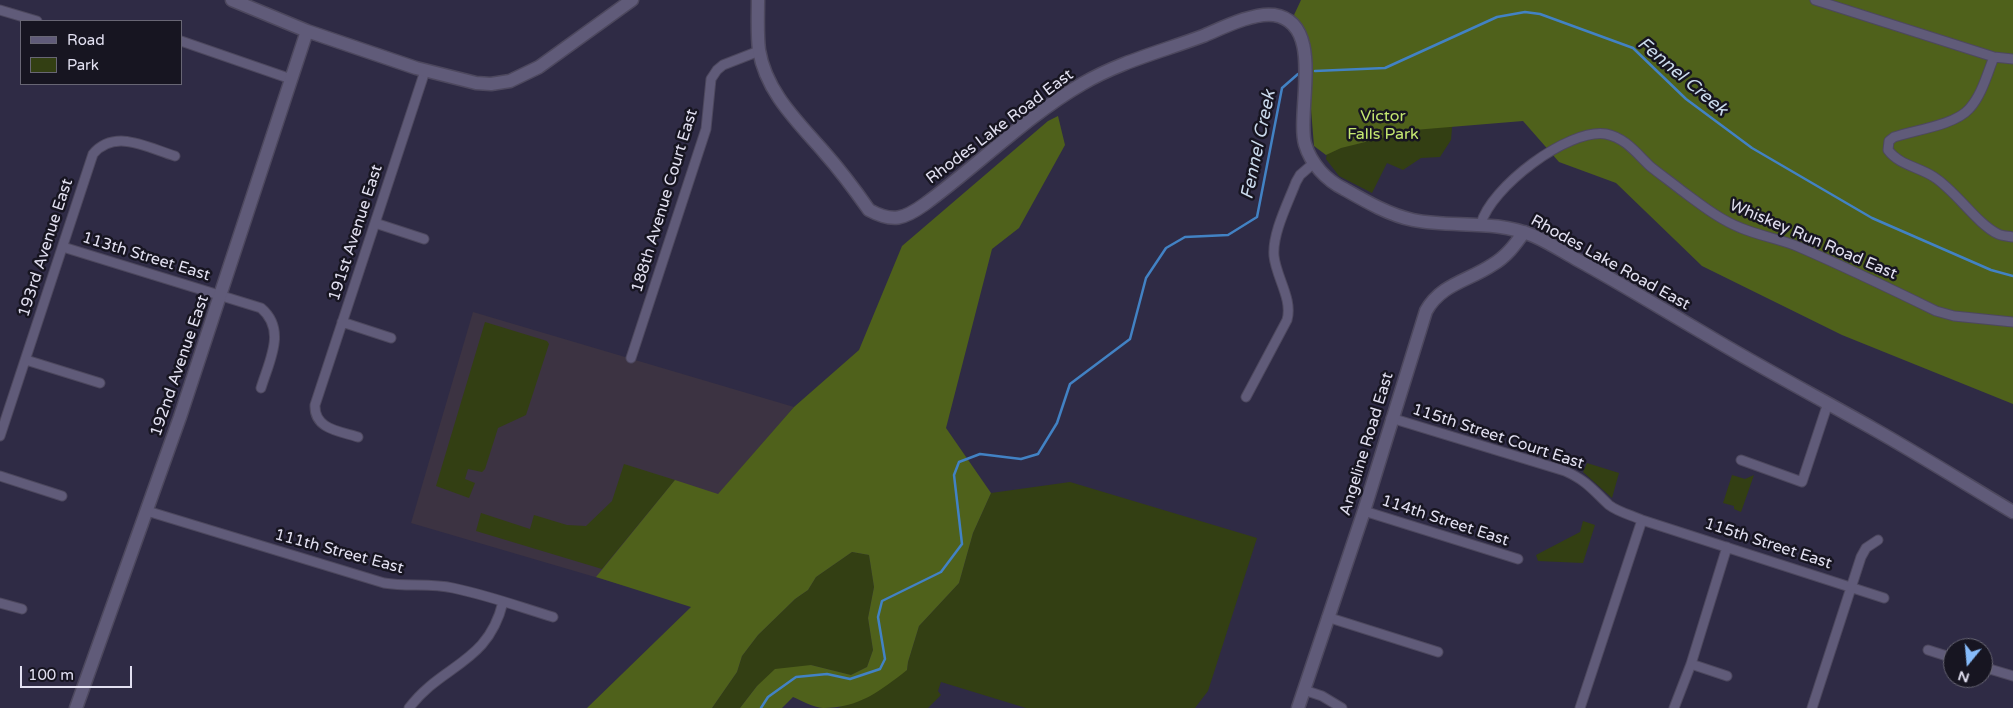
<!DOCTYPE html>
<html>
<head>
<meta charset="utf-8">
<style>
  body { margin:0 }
  #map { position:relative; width:2013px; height:708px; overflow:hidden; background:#2f2b45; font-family:"Varela Round",sans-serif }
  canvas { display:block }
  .legend { position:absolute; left:20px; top:20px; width:162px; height:65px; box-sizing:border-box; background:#171521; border:1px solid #686674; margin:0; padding:6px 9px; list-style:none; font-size:15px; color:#e2e0f1 }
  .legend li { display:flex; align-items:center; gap:10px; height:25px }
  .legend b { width:25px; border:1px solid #686674 }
  .north { position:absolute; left:1943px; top:638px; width:50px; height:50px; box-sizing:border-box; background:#171521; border:1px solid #686674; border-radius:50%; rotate:197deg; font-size:14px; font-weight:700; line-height:20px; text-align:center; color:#e2e0f1 }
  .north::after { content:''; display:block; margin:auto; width:18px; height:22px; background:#86bbfb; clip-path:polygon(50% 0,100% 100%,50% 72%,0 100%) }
  .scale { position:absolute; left:20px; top:666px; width:112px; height:22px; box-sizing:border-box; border:2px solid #e2e0f1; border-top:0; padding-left:6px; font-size:15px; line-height:18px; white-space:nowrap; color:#e2e0f1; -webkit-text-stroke:4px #171521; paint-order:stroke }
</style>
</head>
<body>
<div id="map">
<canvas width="2013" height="708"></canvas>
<ul class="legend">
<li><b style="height:6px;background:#605b79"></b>Road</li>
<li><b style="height:14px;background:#333f13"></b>Park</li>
</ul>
<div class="north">N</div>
<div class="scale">100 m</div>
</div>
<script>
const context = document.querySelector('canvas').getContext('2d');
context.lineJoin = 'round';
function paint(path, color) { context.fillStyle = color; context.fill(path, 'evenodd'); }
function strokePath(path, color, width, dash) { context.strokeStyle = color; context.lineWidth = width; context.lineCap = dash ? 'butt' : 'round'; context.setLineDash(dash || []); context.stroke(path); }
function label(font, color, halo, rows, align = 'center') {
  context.font = font + ' "Varela Round",sans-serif'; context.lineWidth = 5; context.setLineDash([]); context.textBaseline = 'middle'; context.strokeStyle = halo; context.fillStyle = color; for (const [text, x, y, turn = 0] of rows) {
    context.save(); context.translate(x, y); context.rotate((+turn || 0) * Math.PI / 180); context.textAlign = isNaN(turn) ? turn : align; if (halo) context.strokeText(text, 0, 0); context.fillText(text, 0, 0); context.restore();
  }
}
paint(new Path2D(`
  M473,312L794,407L636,589L411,523Z`), '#3c3342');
paint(new Path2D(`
  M1453,116L1451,140L1440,157L1421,158L1403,170L1387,163L1372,193L1339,176L1326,159L1329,139Z
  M485,322L547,341L549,344L526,415L498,428L485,469L482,472L468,469L465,479L475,483L469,498L436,486Z
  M1587,463L1619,473L1612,498L1583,472Z
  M624,464L675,480L602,569L476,531L481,513L530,529L534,515L567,525L586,526L612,501Z
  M1732,475L1745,479L1754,475L1741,512L1734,509V506L1723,503Z
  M1070,482L1257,538L1208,691L1195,708H1026L941,682L938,691L941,695L928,708H838L907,670L908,662L919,626L959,583L973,533L991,493Z
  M1583,521L1595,525L1583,563L1538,561L1536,555L1580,532Z
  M852,552L869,555L874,587L868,618L873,650L867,667L851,675L811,665L757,686L740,708H712L737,672L742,656L758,635L795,599L808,590L816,577Z`), '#333f13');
paint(new Path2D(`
  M1301,0H2013V404L1842,335L1702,266L1616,183L1559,162L1523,121L1414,130L1341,148L1326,155L1314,146L1310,97L1312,58L1307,35L1294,15Z
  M1058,116L1065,145L1019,228L992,249L946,428L991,493L973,533L959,583L919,626L908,662L907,670C880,691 859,708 823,708C813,707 802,701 793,697L782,708H740L757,686L775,669L811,665L851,675L867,667L873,650L868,618L874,587L869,555L852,552L816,577L808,590L795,599L758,635L742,656L737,672L712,708H587L691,607L596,577L675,480L718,494L794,407L859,350L902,246L1048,121Z`), '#4f611b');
strokePath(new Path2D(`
  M1315,71L1385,68L1497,17L1525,12L1540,14L1633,48L1686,99L1752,148L1872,218L1991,270L2013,276
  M761,708L768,697L796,677L827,674L850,679L880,669L885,659L878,617L882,601L941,572L962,544L954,475L959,462L980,454L1021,459L1038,454L1057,423L1070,384L1130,339L1146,278L1166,248L1185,237L1228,235L1257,217L1282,88L1298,74`), '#4282c4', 2.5);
const street = new Path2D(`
  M1815,0L1994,57L2013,59
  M0,10L37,21
  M181,41L291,79
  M1994,57C1987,74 1982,95 1969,109C1955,125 1915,130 1894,137L1889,141L1888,150C1899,165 1919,167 1934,177C1956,191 1977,224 1998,234C2002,236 2008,236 2013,237
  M375,223L424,239
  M1481,224C1490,188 1568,128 1606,134C1626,138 1637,154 1651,167C1661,175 1671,182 1681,190C1700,204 1720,220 1741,228C1760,236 1780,239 1799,247C1845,267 1891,289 1936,311L1954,316L2013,322
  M63,247L261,308C287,330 269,361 261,388
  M342,322L391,338
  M631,358L706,129L711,79L717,70L723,65L759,51
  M26,360L100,383
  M1246,397L1287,320C1293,299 1276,277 1274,256C1272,234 1288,203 1296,182L1300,175L1315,162
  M1391,418L1565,471C1587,481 1592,489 1609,505C1618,512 1631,515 1642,520L1884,598
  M0,436L93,154C115,128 148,148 175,156
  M358,437C339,431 314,429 315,405L425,71
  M1741,460L1802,482L1828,403
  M0,476L62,496
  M147,511L384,583C407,587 430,583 453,588C487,595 520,607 553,617
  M1364,511L1518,559
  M0,603L22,609
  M1327,617L1438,652
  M1928,650L1953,658
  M1691,664L1727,676
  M1983,667L2013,676
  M1304,690L1322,696L1342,708
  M409,708C442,664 488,664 503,602
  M1580,708L1642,520
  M1674,708L1691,664L1727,547
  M1812,708L1861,557L1866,548L1878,540`);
const secondary = new Path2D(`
  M232,0L307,31L416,68L476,83L491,84L510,81L539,67L632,0
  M758,0C758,16 757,34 759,50C766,92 797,121 824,152C840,170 855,190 869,210C893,223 904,219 925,204C977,166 1028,115 1082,84C1119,62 1163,51 1203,36C1222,28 1254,12 1274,15C1326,23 1296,111 1305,144C1311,164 1326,180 1344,189C1365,201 1389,215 1413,220C1453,228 1494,219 1534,236C1548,242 1562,251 1576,259C1620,283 1662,309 1705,334C1760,367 1817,397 1872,428C1920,455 1966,484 2013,512
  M76,708L180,417L307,31
  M1298,708L1364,511L1426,311C1441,284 1468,281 1492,265C1506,257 1515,245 1524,232`);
strokePath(street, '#4d485e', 11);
strokePath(secondary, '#4d485e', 15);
strokePath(street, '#605b79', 9);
strokePath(secondary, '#605b79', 12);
label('16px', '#c5e871', '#171521', [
  ["Victor",1383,117],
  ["Falls Park",1383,135]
]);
label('16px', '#e2e0f1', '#171521', [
  ["Rhodes Lake Road East",1000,127,-37],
  ["188th Avenue Court East",665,201,-73],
  ["191st Avenue East",356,233,-72],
  ["Whiskey Run Road East",1813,240,23],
  ["193rd Avenue East",46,248,-72],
  ["113th Street East",146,257,17],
  ["Rhodes Lake Road East",1610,263,29],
  ["192nd Avenue East",180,366,-71],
  ["115th Street Court East",1498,437,18],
  ["Angeline Road East",1367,444,-73],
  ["114th Street East",1445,521,18],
  ["115th Street East",1768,544,18],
  ["111th Street East",339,552,15]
]);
label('italic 18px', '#cadaec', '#171521', [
  ["Fennel Creek",1682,77,40],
  ["Fennel Creek",1259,145,-78]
]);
</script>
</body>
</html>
